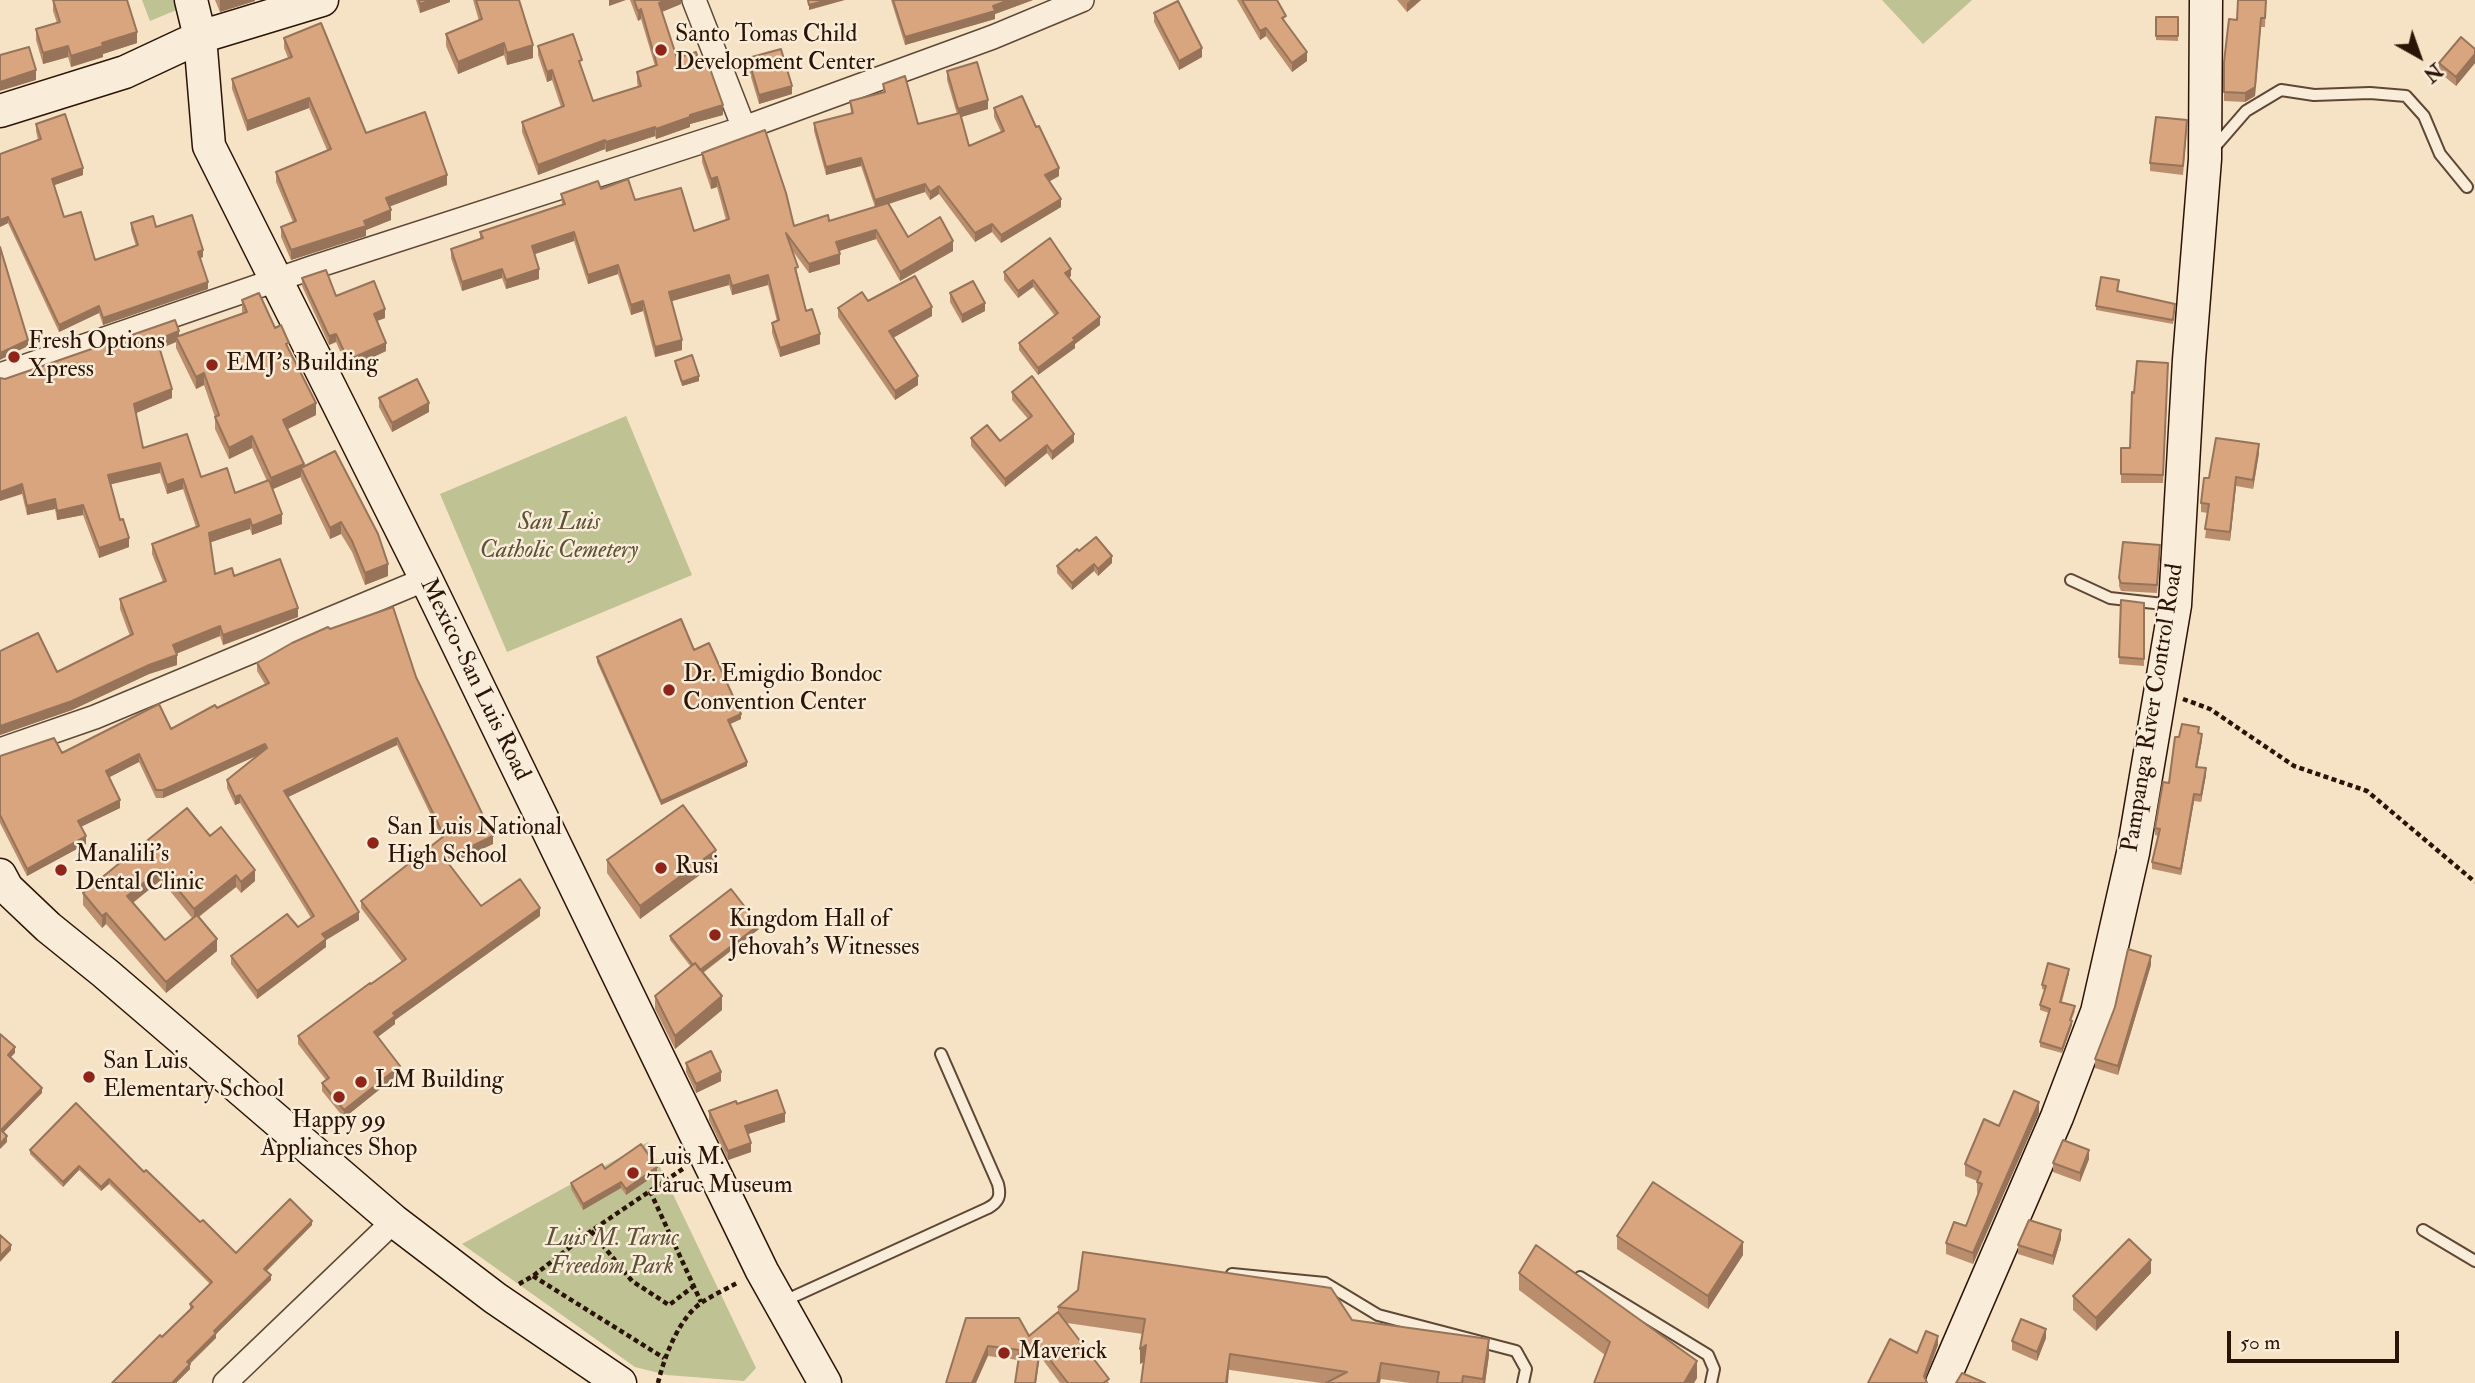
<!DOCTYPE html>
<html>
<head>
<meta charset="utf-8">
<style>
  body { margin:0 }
  #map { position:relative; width:2475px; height:1383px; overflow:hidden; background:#f6e2c4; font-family:"IM FELL Double Pica",serif }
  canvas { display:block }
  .north { position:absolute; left:2384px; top:21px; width:70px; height:70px; -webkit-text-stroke:5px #f9ecd9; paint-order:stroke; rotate:140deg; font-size:19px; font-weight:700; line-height:28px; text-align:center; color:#2b1405 }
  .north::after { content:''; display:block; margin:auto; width:24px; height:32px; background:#2b1405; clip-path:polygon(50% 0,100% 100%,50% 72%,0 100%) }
  .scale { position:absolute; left:2227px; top:1331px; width:172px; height:32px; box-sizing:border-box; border:4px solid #2b1405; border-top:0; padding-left:9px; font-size:21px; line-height:24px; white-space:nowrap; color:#2b1405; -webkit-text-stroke:5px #f9ecd9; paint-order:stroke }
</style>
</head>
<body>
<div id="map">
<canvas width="2475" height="1383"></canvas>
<div class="north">N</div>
<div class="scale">50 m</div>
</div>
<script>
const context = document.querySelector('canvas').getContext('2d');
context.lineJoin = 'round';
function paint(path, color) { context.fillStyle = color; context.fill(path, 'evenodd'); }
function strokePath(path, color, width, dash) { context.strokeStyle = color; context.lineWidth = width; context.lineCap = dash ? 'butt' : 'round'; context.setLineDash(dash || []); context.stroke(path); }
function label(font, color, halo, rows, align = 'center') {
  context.font = font + ' "IM FELL Double Pica",serif'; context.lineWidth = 5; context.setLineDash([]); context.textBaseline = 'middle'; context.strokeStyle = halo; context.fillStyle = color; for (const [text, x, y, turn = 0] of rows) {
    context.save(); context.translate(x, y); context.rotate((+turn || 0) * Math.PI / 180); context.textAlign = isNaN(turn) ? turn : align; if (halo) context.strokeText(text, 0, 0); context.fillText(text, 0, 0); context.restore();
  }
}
paint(new Path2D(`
  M142,0H178L181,8L150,21Z
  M1882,0H1972L1923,44Z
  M626,416L692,575L507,652L440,494Z
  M648,1142L756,1368L744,1381L667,1375L635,1367L462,1244Z`), '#bfc292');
const lane = new Path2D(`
  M2213,149L2246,111L2281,90L2314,95L2370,93L2406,96L2424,116L2440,154L2467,187
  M2071,580L2110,598L2172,605
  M2423,1230L2475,1261
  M1232,1274L1325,1283L1378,1315L1516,1351L1526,1369L1523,1383
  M1580,1277L1708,1355L1714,1369L1711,1383
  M784,1301L988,1208C999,1202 1001,1196 998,1184L941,1054`);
const street = new Path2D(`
  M694,0L744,128
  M0,375L311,268L744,128L993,37L1082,0
  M0,750L95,717L426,579
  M225,1383L394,1221`);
const secondary = new Path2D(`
  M191,0L200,37L209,146L426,579L762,1271L825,1383
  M0,111L125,72L200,37L322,0
  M0,875L7,888L48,927L105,973L394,1221L495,1298L620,1383
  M1942,1383L2057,1117L2097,1012L2133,853L2175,605L2189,360L2205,159L2206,0`);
strokePath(lane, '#5e4835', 14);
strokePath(street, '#5e4835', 26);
strokePath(secondary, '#2b1405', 35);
strokePath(new Path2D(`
  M2183,699L2210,709L2294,766L2367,791L2475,882
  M650,1191L701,1302
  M591,1231L632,1281L669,1305L694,1286
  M533,1276L664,1358
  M519,1284L533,1276L591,1231L684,1168
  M658,1383C664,1357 680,1315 704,1301C715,1294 728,1288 739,1282`), '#2b1405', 4.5, [5, 3.5]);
strokePath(lane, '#f9ecd9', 10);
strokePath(street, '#f9ecd9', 23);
strokePath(secondary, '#f9ecd9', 32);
paint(new Path2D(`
  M53,0L137,43L103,54V57L71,67L68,57L43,64L36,40V29L57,23L53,11Z
  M215,0H255V1L220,12Z
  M416,0H450V2L420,13Z
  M473,0H519L533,58L507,65L504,55L458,74L446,46V34L479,21Z
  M630,0H681V4L662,12L677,58L701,69L723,115L690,124V127L656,139L655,136L606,152L605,149L538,175L522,132V122L561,107L552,80L547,82L538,55V46L582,70L593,101L638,87L637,82V72L655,66L641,19L638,21Z
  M891,0H1033L995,14V19L905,45Z
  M1237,0H1277L1286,24L1307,61L1292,72L1266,36L1260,40Z
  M1397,0H1421L1407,12Z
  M2266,0L2265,27H2261L2255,96L2245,102L2224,101V62L2237,20Z
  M1154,13L1202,57L1179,70L1154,22Z
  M2156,17H2178V41L2156,40Z
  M284,38L366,133L447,185L389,206L391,220L366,230V236L291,260L281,237V227L293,222L276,182V172L327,150L309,108L247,131L232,89V79L288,58L284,48Z
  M2475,49V63L2456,86L2439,72V63Z
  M748,58L792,94L759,104L748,67Z
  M947,71L988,109L961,117L969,146L1001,132L994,117V108L1036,127L1059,176L1049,181L1061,207L1001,243L992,232L975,242L939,194L930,200L925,192L889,204L908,237L953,251L900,281L876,239L839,251L840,264L809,273L792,250L806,311L820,344L780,357L772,333V323L777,321L768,285L732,295L729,285L671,301L682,350L655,357L643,311L631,315L618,274L588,284L574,241L535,254L539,279L506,289L502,278L462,291L451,258V249L480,239V232L562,205L561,194L601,189L635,200L694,231L726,220L717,187L711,189L702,162V153L794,226L829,221L875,207L861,166L826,175L814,131V123L851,113L850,101L883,92V84L918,124L957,114L947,80Z
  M36,124L83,175L54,185L64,217L95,260L136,246L131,230V223L156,227L203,257L200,258L208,289L103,325L99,313L59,332L8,223L0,227L38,140L36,131Z
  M2187,129L2183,175L2150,171V163Z
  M1004,272L1071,276L1069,277L1100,325L1075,344V348L1038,375L1019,350V343L1055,316L1033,287L1018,298L1004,280Z
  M302,278L336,296L385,318L377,321L386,351L348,369L336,342L329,345L302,286Z
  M2119,284L2118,291L2175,304L2173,324L2096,310V306Z
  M950,293L985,311L962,323L950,302Z
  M242,300L275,328L289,351L316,415L288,429L304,466L388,576L365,585L352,552L341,534L330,539L301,479V477L272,489L282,524L252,535L250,529L210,542L215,574L234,576L298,617L223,645L220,636L176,654L177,665L149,674L72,710L0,735V651L57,672L130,636L120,609V599L163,582L152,554V544L196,527L183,489L167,494L160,473L110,484L129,547L99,558L83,515L57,520L55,509L27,515L22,494L5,379L179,336L242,313ZM176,342V348L196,389L204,385L215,417V429L229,459L252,448L267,481L235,493L143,448L136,413L172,398L159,349Z
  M868,301L932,316L893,338L918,385L895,400L838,317V308Z
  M675,361L699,381L682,386L675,365Z
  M2168,372L2163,483H2121V448H2130L2134,393Z
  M1012,392L1074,442L1052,460L1047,453L1005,487L971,446V438L1000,441L1028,419L1012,400Z
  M379,398L429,412L392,432L379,407Z
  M2259,453L2253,489L2236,486L2230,541L2205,538L2208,513L2201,512V503L2209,478Z
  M2160,553L2157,593L2121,591L2119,586V578Z
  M1112,563L1098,576L1094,571L1072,590L1057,573V566Z
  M2121,600L2144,603V666L2119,664Z
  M330,629L416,677L493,844L449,864L481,906L540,916L395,1020V1024L377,1037L400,1073L344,1118L322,1091V1083L326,1080L298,1044V1036L402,962L361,908V901L442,838L397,745L288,797L359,920L326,940V947L257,999L231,964V956L298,927L311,918L240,803L235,805L227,788V780L258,755L163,798H156L139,762L109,777L120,808L81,827L86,844L27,876L0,823V756L62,753L171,729L265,684L257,671V663Z
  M694,650L741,719L730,724L747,766L661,805L597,662V657Z
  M2199,733L2202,740L2197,767L2206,775L2201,802L2194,801L2181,875L2152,869V862L2158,836L2155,835V828L2169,783L2179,737Z
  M210,836L255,881L241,893L236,887L199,917L217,951L166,993L106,924L102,928L83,905V893ZM161,880L192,918L165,940L133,903Z
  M607,860L716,863L640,919L607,873Z
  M759,929L703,973L722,1010L675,1049L655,1009V996L691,967L670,940V936Z
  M2151,965L2118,1075L2095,1068V1059L2115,1007Z
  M2069,973L2062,1002L2075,1011L2071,1021L2072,1025L2062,1053L2040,1047V1042L2049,1013L2040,1010V1005L2045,990L2042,989V985Z
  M686,1063L721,1081L696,1093L686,1072Z
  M737,1104L785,1122L748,1134L751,1152L728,1160L709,1120V1111Z
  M2039,1113L1973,1264L1946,1254V1243L1966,1226L1979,1193H1977V1181L1965,1176V1164L1999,1126Z
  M30,1150L144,1172L236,1253L312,1225L267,1271L271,1280L216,1334V1338L190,1364V1369L176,1383H112L190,1309V1304L210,1284L109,1184L101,1191L79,1170L63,1187L30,1154Z
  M2089,1159L2080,1182L2053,1172V1163Z
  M605,1169L657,1174L626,1195L621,1188L583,1210L571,1189V1183Z
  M1617,1236L1743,1255L1708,1309L1617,1249Z
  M2061,1239L2053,1265L2018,1254V1245Z
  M1519,1273L1697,1378L1694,1383H1594L1605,1355L1519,1290Z
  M2151,1273L2096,1331L2073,1310V1296Z
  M1058,1307L1352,1320L1489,1355L1485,1383H1410L1381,1379L1380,1383H1321L1230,1370L1144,1362L1140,1364L1143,1334L1067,1323L1109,1383H1060L1040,1356L1018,1360L988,1356L966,1318L1029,1336L1058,1312Z
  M2046,1338L2037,1361L2012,1350V1341Z`), '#ba8e6d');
paint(new Path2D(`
  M220,0H255V1L220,12Z
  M431,0H450V2L420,13V4Z
  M609,0H626L609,6Z
  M667,0H681V4L659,13V3Z
  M827,0H845L809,10V5Z
  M1009,0H1033L995,14V19L905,45V37Z
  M1411,0H1421L1407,12V3Z
  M641,9V19L638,21V11Z
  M2261,18L2255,96L2245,102V93Z
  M1266,28V36L1260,40V31Z
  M137,32V43L103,54V57L71,67V56L102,43Z
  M504,43V55L458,74V62Z
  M533,45V58L507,65V53Z
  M68,46V57L43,64V53Z
  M1202,48V57L1179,70V61Z
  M1307,52V61L1292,72V63Z
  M2475,54V63L2456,86V77Z
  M36,70V80L0,91V82Z
  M552,70V80L547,82V72Z
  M792,86V94L759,104V95Z
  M309,98V108L247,131V121Z
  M988,100V109L958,118V109Z
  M723,105V115L690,124V127L656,139V129L690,115Z
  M655,127V136L606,152V142Z
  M605,140V149L538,175V165Z
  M861,158V166L826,175V167Z
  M83,168V175L52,186V179Z
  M1059,168V176L1045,184V175Z
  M447,175V185L386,208V198Z
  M717,177V187L711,189V179Z
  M925,184V192L875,208V200Z
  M939,186V194L930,200V192Z
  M1061,199V207L1001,243V235Z
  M391,210V220L366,230V236L291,260V250Z
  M8,217V223L0,227V220Z
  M992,224V232L975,242V233Z
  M876,230V239L836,252V242Z
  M574,232V241L532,255V246Z
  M953,241V251L900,281V272Z
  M203,250V257L198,259V252Z
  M840,254V264L809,273V264Z
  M618,265V274L588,284V275Z
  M502,269V278L462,291V282Z
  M539,269V279L506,289V280Z
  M1071,269V276L1065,280V273Z
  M729,275V285L669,302V292Z
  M768,275V285L732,295V286Z
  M1033,280V287L1018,298V291Z
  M208,282V289L103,325V318Z
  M643,301V311L631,315V305Z
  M985,303V311L962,323V315Z
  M99,306V313L59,332V325Z
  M932,307V316L889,340V331Z
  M385,309V318L374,322V314Z
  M1100,317V325L1075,344V348L1038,375V368L1073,338Z
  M179,331V341L176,337V342L157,350V340Z
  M336,334V342L329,345V336Z
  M820,334V344L780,357V348Z
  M28,340V346L0,360V353Z
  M682,340V350L655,357V347Z
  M386,343V351L348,369V360Z
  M204,373V385L196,389V377Z
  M699,376V381L682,386V382Z
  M918,376V385L895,400V391Z
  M172,389V398L134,414V404Z
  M316,403V415L283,431V420Z
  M429,403V412L392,432V423Z
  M1074,434V442L1052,460V452Z
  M252,436V448L229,459V448Z
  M2259,444V453L2253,489V480Z
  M1047,445V453L1005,487V479Z
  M160,463V473L108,485V475Z
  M304,464V473L301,468V477L271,490V478Z
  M2236,477V486L2230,541V532Z
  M183,479V489L167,494V485Z
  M22,484V494L0,501V492Z
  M55,499V509L27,515V506Z
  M83,505V515L57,520V511Z
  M282,514V524L252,535V526Z
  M250,519V529L209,543V533Z
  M341,522V534L330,539V528Z
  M129,538V547L99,558V548Z
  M1112,556V563L1098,576V569Z
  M388,564V576L365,585V573Z
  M1094,564V571L1072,590V583Z
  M298,608V617L223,645V635Z
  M220,626V636L173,655V645Z
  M177,655V665L149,674L72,710L0,735V726L149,665Z
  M741,714V719L728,725V720Z
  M2202,734V740L2196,773V767Z
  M397,738V745L284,799V791Z
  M265,744V752L163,798V790Z
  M139,754V762L106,779V771Z
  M747,762V766L661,805V801Z
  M2206,768V775L2201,802V795Z
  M2194,794V801L2181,875V869Z
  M240,795V803L235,805V797Z
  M120,800V808L78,828V821Z
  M86,836V844L27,876V869Z
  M493,836V844L445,866V859Z
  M716,850V863L640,919V906Z
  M161,869V880L127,907V896Z
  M255,870V881L241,893V882Z
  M236,875V887L194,920V909Z
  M540,908V916L395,1020V1024L374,1040V1032L393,1013Z
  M359,912V920L326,940V947L257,999V991L322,934Z
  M106,913V924L102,928V916Z
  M759,925V929L698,976V972Z
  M217,939V951L166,993V982Z
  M2151,956V965L2118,1075V1066Z
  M2069,969V973L2060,1006V1002Z
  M722,996V1010L675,1049V1036Z
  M2072,1021V1025L2062,1053V1049Z
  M15,1047V1053L8,1060V1055Z
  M400,1066V1073L344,1118V1110Z
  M721,1072V1081L696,1093V1084Z
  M42,1088V1093L1,1135V1130Z
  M2039,1102V1113L1973,1264V1253Z
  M785,1113V1122L745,1135V1126Z
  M7,1136V1142L0,1149V1144Z
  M751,1143V1152L728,1160V1151Z
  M2089,1150V1159L2080,1182V1173Z
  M79,1166V1170L63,1187V1182Z
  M657,1167V1174L626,1195V1189Z
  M109,1179V1184L101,1191V1187Z
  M621,1182V1188L583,1210V1204Z
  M312,1221V1225L264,1273V1269Z
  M2061,1230V1239L2053,1265V1256Z
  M1743,1242V1255L1708,1309V1296Z
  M11,1245V1250L0,1262V1256Z
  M2151,1260V1273L2096,1331V1318Z
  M271,1275V1280L216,1334V1338L187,1366V1362L214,1331Z
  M2046,1329V1338L2037,1361V1352Z
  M1938,1336V1345L1924,1383V1376Z
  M1489,1339V1355L1485,1383H1483Z
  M1146,1345V1360L1140,1364V1349Z
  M988,1346V1356L976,1383H972Z
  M1040,1347V1356L1036,1383H1035Z
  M1230,1354L1228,1383H1226Z
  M1697,1361V1378L1694,1383H1684Z
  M1381,1363L1380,1383H1377Z
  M190,1364V1369L176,1383H172Z`), '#977459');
const building = new Path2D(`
  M53,0H127L137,32L102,43L103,46L71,56L68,46L43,53L36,29L60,22Z
  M419,0H431L420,4Z
  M476,0H519L533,45L507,53L504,43L458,62L446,34L482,19Z
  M634,0H667L659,3L677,58L696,52L701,69L709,66L723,105L690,115V117L656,129L655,127L606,142L605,140L538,165L522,122L564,106L552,70L547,72L538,46L573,34L582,60L579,61L593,101L641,86L637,72L657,65L641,9L638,11Z
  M808,0H827L809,5Z
  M893,0H1009L993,6L995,11L905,37Z
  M1242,0H1277L1286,16L1282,18L1307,52L1292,63L1266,28L1260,31Z
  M2238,0H2266L2265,18H2261L2255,87L2245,93L2224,92V62L2229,19L2237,20Z
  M1178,1L1202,48L1179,61L1154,13Z
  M2156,17H2178V36H2156Z
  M321,23L366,133L425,112L447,175L386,198L391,210L364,221L366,226L291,250L281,227L296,221L276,172L331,149L309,98L247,121L232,79L292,57L284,38Z
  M2461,37L2475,49V54L2456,77L2439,63Z
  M29,47L36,70L0,82V55Z
  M781,49L792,86L759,95L748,58Z
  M977,62L988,100L958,109L947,71Z
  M905,76L918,124L960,113L969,146L1004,131L994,108L1022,96L1036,127L1039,126L1059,168L1045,175L1061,199L1001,235L992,224L975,233L939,186L930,192L925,184L875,200L861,158L826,167L814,123L853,113L850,101L885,92L883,84Z
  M65,114L83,168L52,179L64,217L81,212L95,260L138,245L131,223L153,216L156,227L192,215L203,250L198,252L208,282L103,318L99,306L59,325L8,217L0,220V154L41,139L36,124Z
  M2156,117L2187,120L2183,166L2150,163Z
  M765,130L786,193L794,226L828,215L829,221L888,203L908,237L940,217L953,241L900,272L876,230L836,242L840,254L809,264L786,233L798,267L795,268L806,311L812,309L820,334L780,348L772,323L779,320L768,275L732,286L729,275L669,292L682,340L655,347L643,301L631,305L618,265L588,275L574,232L532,246L539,269L506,280L502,269L462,282L451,249L483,238L480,232L565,204L561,194L598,181L601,189L628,179L635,200L681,188L694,231L729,219L717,177L711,179L702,153Z
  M1050,238L1071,269L1065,273L1100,317L1073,338L1075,340L1038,368L1019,343L1058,313L1033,280L1018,291L1004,272Z
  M0,247L28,340L0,353Z
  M326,270L336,296L374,281L385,309L374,314L386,343L348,360L336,334L329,336L302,278Z
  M915,276L932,307L889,331L918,376L895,391L838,308L862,292L868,301Z
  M2101,277L2119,280L2117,291L2175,304L2173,320L2096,306Z
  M973,281L985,303L962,315L950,293Z
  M259,293L275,328L281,325L289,343L286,344L316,403L283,420L304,464L271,478L252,436L229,448L215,417L219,415L204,373L196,377L176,337L247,312L242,300Z
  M175,320L179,331L157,340L172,389L134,404L143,448L187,434L201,477L227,468L235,493L269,480L282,514L252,526L250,519L209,533L215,574L232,568L234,576L280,559L298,608L223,635L220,626L173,645L177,655L149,665L72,701L0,726V651L38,633L57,672L133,634L120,599L166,581L152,544L199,526L183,479L167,485L160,463L108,475L120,520L123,519L129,538L99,548L83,505L57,511L55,499L27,506L22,484L0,492V378L5,379Z
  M692,355L699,376L682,382L675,361Z
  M2137,361L2168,363L2163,475L2121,474V448H2130L2132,392L2134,393Z
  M1032,376L1074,434L1052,452L1047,445L1005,479L971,438L987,425L1000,441L1032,416L1012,392Z
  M417,379L429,403L392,423L379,398Z
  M2216,438L2259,444L2253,480L2236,477L2230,532L2205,529L2209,504L2201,503L2204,478H2209Z
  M335,451L378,534L388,564L365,573L352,541L341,522L330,528L301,468Z
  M1096,537L1112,556L1098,569L1094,564L1072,583L1057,566L1077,549L1079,551Z
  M2123,542L2160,545L2157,585L2121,583L2119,578Z
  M2121,600L2144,603V659L2119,657Z
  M393,607L416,677L493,836L445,859L481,906L520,879L540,908L393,1013L395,1016L374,1032L400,1066L344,1110L322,1083L329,1078L298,1036L370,983L371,984L406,959L361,901L444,836L397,738L284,791L359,912L322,934L326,939L257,991L231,956L287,914L298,927L314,916L240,795L235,797L227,780L267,748L265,744L163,790H156L139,754L106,771L120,800L78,821L86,836L27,869L0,815V756L54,738L62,753L159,704L171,729L215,705L217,708L269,683L257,663L292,643L328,627L330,629Z
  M681,619L694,650L709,643L741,714L728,720L747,762L661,801L597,657Z
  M2182,724L2199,727L2198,733L2202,734L2196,767L2206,768L2201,795L2194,794L2181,869L2152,862L2160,829L2155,828L2163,782L2169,783L2175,737H2179Z
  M683,805L716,850L640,906L607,860Z
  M187,808L210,836L221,827L255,870L241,882L236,875L194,909L161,869L127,896L165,940L197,915L217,939L166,982L106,913L102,916L83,893Z
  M731,889L759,925L700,970L695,963L693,965L670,936Z
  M2128,949L2151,956L2118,1066L2095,1059L2115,1007Z
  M695,963L722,996L675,1036L655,996Z
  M2048,963L2069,969L2060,1002L2075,1006L2070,1020L2072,1021L2062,1049L2040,1042L2050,1009L2040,1005L2046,986L2042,985Z
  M0,1034L15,1047L8,1055L42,1088L1,1130L7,1136L0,1144Z
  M711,1051L721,1072L696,1084L686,1063Z
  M777,1090L785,1113L745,1126L751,1143L728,1151L709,1111L736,1101L737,1104Z
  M2014,1091L2039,1102L1973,1253L1946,1243L1954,1222L1966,1226L1982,1184L1977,1182L1981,1172L1965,1164L1984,1119L1999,1126Z
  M76,1103L144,1172L146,1170L200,1222L203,1220L236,1253L290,1199L312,1221L264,1269L271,1275L214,1331L216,1333L187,1362L190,1364L172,1383H112L160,1335L162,1337L193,1307L190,1304L212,1282L109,1179L101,1187L79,1166L63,1182L30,1150Z
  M2063,1140L2089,1150L2080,1173L2053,1163Z
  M641,1144L657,1167L626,1189L621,1182L583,1204L571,1183L602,1164L605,1169Z
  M1653,1182L1743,1242L1708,1296L1617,1236Z
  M2029,1220L2061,1230L2053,1256L2018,1245Z
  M0,1235L11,1245L0,1256Z
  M2129,1239L2151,1260L2096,1318L2073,1296Z
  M1536,1245L1697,1361L1684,1383H1594L1610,1342L1519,1273Z
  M1083,1252L1331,1288L1352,1320L1489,1339L1483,1379L1463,1376L1462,1383H1437L1439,1372L1381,1363L1377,1383H1326L1347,1372L1230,1354L1226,1383H1141L1146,1345L1140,1349L1145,1319L1058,1307L1078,1290Z
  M1058,1312L1109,1379L1103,1383H1068L1040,1347L1035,1383H1015L1020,1350L988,1346L972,1383H946L966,1318H1019L1029,1336Z
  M2021,1319L2046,1329L2037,1352L2012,1341Z
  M1926,1331L1938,1336L1924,1376L1927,1383H1868L1890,1339L1917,1353Z
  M1962,1373L1985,1383H1956Z`);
paint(building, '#d8a57f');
strokePath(building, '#977459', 2);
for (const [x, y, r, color] of [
  [661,50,7,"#8f2418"],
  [14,357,7,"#8f2418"],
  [212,365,7,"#8f2418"],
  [669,690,7,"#8f2418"],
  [373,843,7,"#8f2418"],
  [661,868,7,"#8f2418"],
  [61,870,7,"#8f2418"],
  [715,935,7,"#8f2418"],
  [89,1077,7,"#8f2418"],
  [361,1082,7,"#8f2418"],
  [339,1097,7,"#8f2418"],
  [633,1173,7,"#8f2418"],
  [1004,1353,7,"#8f2418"]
]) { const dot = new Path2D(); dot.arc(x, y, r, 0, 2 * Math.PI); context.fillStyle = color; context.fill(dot); strokePath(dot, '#f9ecd9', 2.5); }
label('24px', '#2b1405', '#f9ecd9', [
  ["Santo Tomas Child",675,36],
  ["Development Center",675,64],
  ["Fresh Options",28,343],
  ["Xpress",28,371],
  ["EMJ's Building",226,365],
  ["Dr. Emigdio Bondoc",683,676],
  ["Convention Center",683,704],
  ["San Luis National",387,829],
  ["High School",387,857],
  ["Manalili's",75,856],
  ["Dental Clinic",75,884],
  ["Rusi",675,868],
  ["Kingdom Hall of",729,921],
  ["Jehovah's Witnesses",729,949],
  ["San Luis",103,1063],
  ["Elementary School",103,1091],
  ["LM Building",375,1082],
  ["Happy 99",339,1122,"center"],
  ["Appliances Shop",339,1150,"center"],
  ["Luis M.",647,1159],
  ["Taruc Museum",647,1187],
  ["Maverick",1018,1353]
], 'left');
label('italic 24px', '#5f5136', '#f9ecd9', [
  ["San Luis",559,524],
  ["Catholic Cemetery",559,552],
  ["Luis M. Taruc",612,1240],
  ["Freedom Park",612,1268]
]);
label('24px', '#2b1405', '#f9ecd9', [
  ["Mexico-San Luis Road",474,680,64],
  ["Pampanga River Control Road",2154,708,-81]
]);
</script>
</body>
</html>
